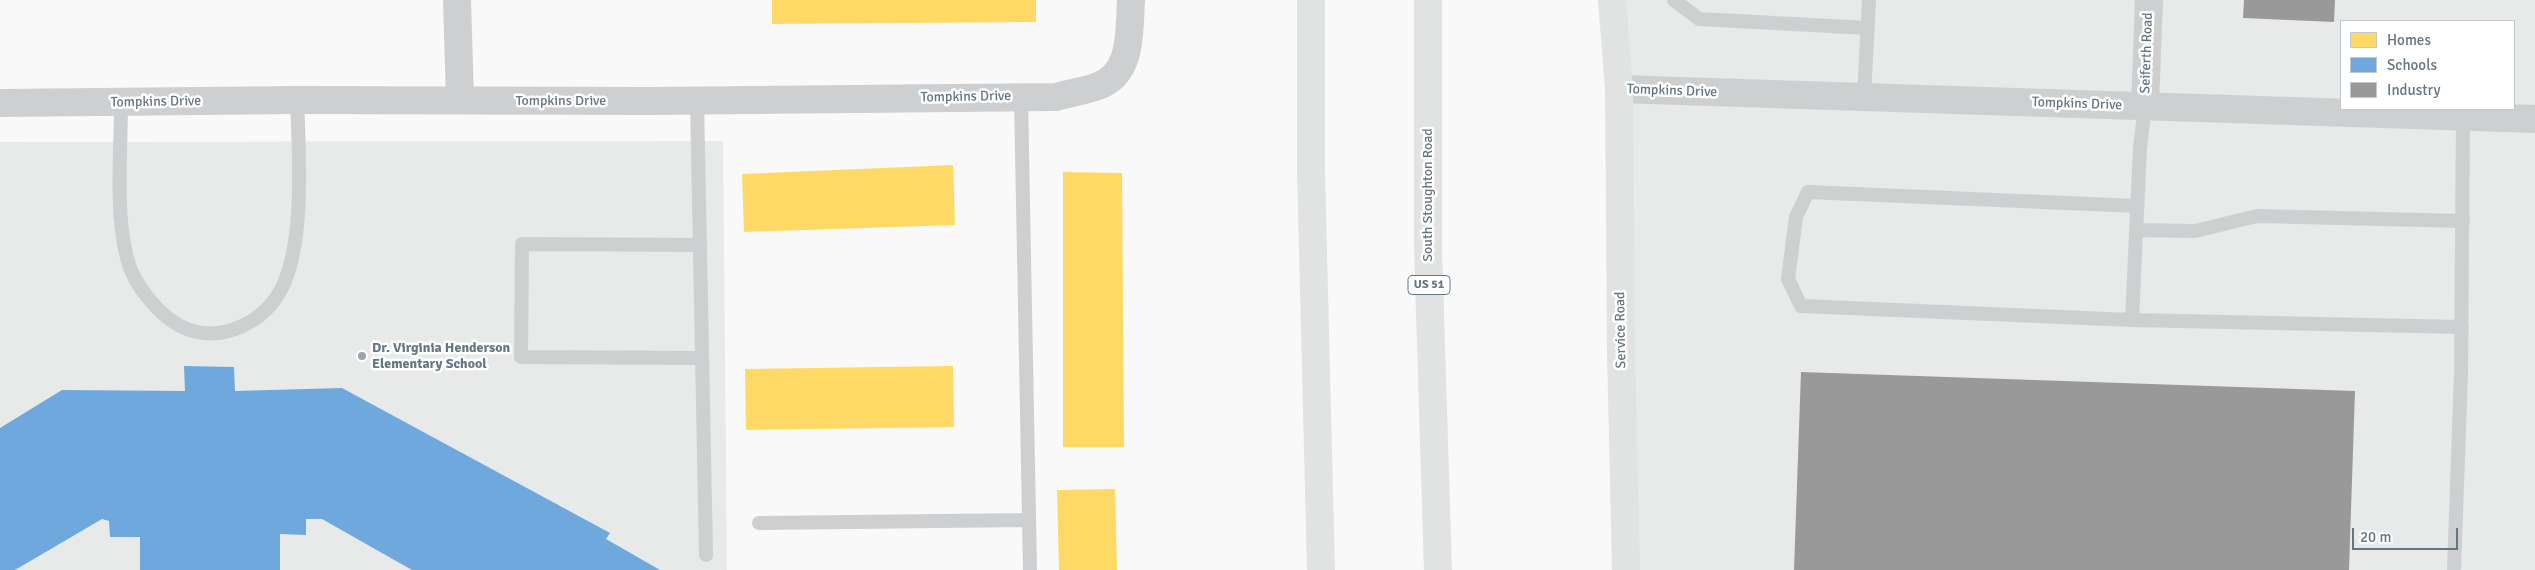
<!DOCTYPE html>
<html>
<head>
<meta charset="utf-8">
<style>
  body { margin:0 }
  #map { position:relative; width:2535px; height:570px; overflow:hidden; background:#f9f9f9; font-family:Signika,sans-serif }
  canvas { display:block }
  .legend { position:absolute; left:2340px; top:20px; width:175px; height:90px; box-sizing:border-box; background:#fff; border:1px solid #c1c8cd; margin:0; padding:6px 9px; list-style:none; font-size:15px; color:#657683 }
  .legend li { display:flex; align-items:center; gap:10px; height:25px }
  .legend b { width:25px; border:1px solid #c1c8cd }
  .scale { position:absolute; left:2352px; top:528px; width:106px; height:22px; box-sizing:border-box; border:2px solid #657683; border-top:0; padding-left:6px; font-size:15px; line-height:18px; white-space:nowrap; color:#657683; -webkit-text-stroke:4px #fff; paint-order:stroke }
</style>
</head>
<body>
<div id="map">
<canvas width="2535" height="570"></canvas>
<ul class="legend">
<li><b style="height:14px;background:#ffd966"></b>Homes</li>
<li><b style="height:14px;background:#6fa8dc"></b>Schools</li>
<li><b style="height:14px;background:#999"></b>Industry</li>
</ul>
<div class="scale">20 m</div>
</div>
<script>
const context = document.querySelector('canvas').getContext('2d');
context.lineJoin = 'round';
function paint(path, color) { context.fillStyle = color; context.fill(path, 'evenodd'); }
function strokePath(path, color, width, dash) { context.strokeStyle = color; context.lineWidth = width; context.lineCap = dash ? 'butt' : 'round'; context.setLineDash(dash || []); context.stroke(path); }
function label(font, color, halo, rows, align = 'center') {
  context.font = font + ' Signika,sans-serif'; context.lineWidth = 5; context.setLineDash([]); context.textBaseline = 'middle'; context.strokeStyle = halo; context.fillStyle = color; for (const [text, x, y, turn = 0] of rows) {
    context.save(); context.translate(x, y); context.rotate((+turn || 0) * Math.PI / 180); context.textAlign = isNaN(turn) ? turn : align; if (halo) context.strokeText(text, 0, 0); context.fillText(text, 0, 0); context.restore();
  }
}
paint(new Path2D(`
  M1612,0H2535V570H1626ZM2341,21H2514V109H2341Z
  M723,141L727,570H0V142Z`), '#e8e9e9');
paint(new Path2D(`
  M772,0H1036V22L772,24Z
  M953,165L955,225L744,232L742,174Z
  M1063,172L1122,173L1124,447H1063Z
  M953,366L954,427L746,430L745,369Z
  M1115,489L1117,570H1059L1057,490Z`), '#ffd966');
paint(new Path2D(`
  M184,366L234,367L235,391L342,388L610,533L606,539L660,570H412L322,519H306V535L280,534V570H140V537H110L109,521L102,519L15,570H0V428L62,390L185,391Z`), '#6fa8dc');
paint(new Path2D(`
  M2244,0H2335L2334,22L2243,18Z
  M1801,372L2355,391L2349,570H1794Z`), '#999');
strokePath(new Path2D(`
  M1674,0L1699,19L1868,28
  M1021,97L1030,570
  M1864,97L1869,0
  M697,100L706,555
  M121,103C121,150 115,213 127,258C134,287 164,323 193,331C225,340 261,322 278,295C306,250 299,153 297,100
  M2145,106L2140,148L2132,320L2462,327
  M2136,230L2195,231L2257,216L2463,221
  M700,245L522,244L521,357L702,358
  M2132,320L1801,306L1788,279L1796,217L1808,192L2137,206
  M759,523L1029,520
  M2454,570L2461,373L2463,116`), '#cecfd0', 14);
strokePath(new Path2D(`
  M457,0L460,100
  M1619,89L2535,119
  M0,103L297,100L651,101L1056,97C1070,93 1085,91 1098,86C1133,74 1129,30 1131,0
  M2145,106L2149,0`), '#cecfd0', 28);
strokePath(new Path2D(`
  M1612,0L1619,89L1621,353L1626,570`), '#e1e2e2', 28);
strokePath(new Path2D(`
  M1311,0V171L1321,570
  M1428,0V248L1438,570`), '#e1e2e2', 28);
for (const [x, y, r, color] of [
  [362,356,5,"#99a4ac"]
]) { const dot = new Path2D(); dot.arc(x, y, r, 0, 2 * Math.PI); context.fillStyle = color; context.fill(dot); strokePath(dot, '#fff', 2); }
for (const [x, y, w] of [
  [1429,285,42]
]) { const box = new Path2D(); box.roundRect(x - w / 2, y - 9.5, w, 19, 4); context.fillStyle = '#fff'; context.fill(box); strokePath(box, '#657683', 1); }
label('bold 12px', '#657683', null, [
  ["US 51",1429,285]
]);
label('14px', '#657683', '#fff', [
  ["Seiferth Road",2147,53,-88],
  ["Tompkins Drive",1672,91,2],
  ["Tompkins Drive",966,97,-1],
  ["Tompkins Drive",561,101],
  ["Tompkins Drive",156,102,-1],
  ["Tompkins Drive",2077,104,2],
  ["South Stoughton Road",1428,195,-90],
  ["Service Road",1621,330,-91]
]);
label('bold 14px', '#657683', '#fff', [
  ["Dr. Virginia Henderson",372,348],
  ["Elementary School",372,364]
], 'left');
</script>
</body>
</html>
